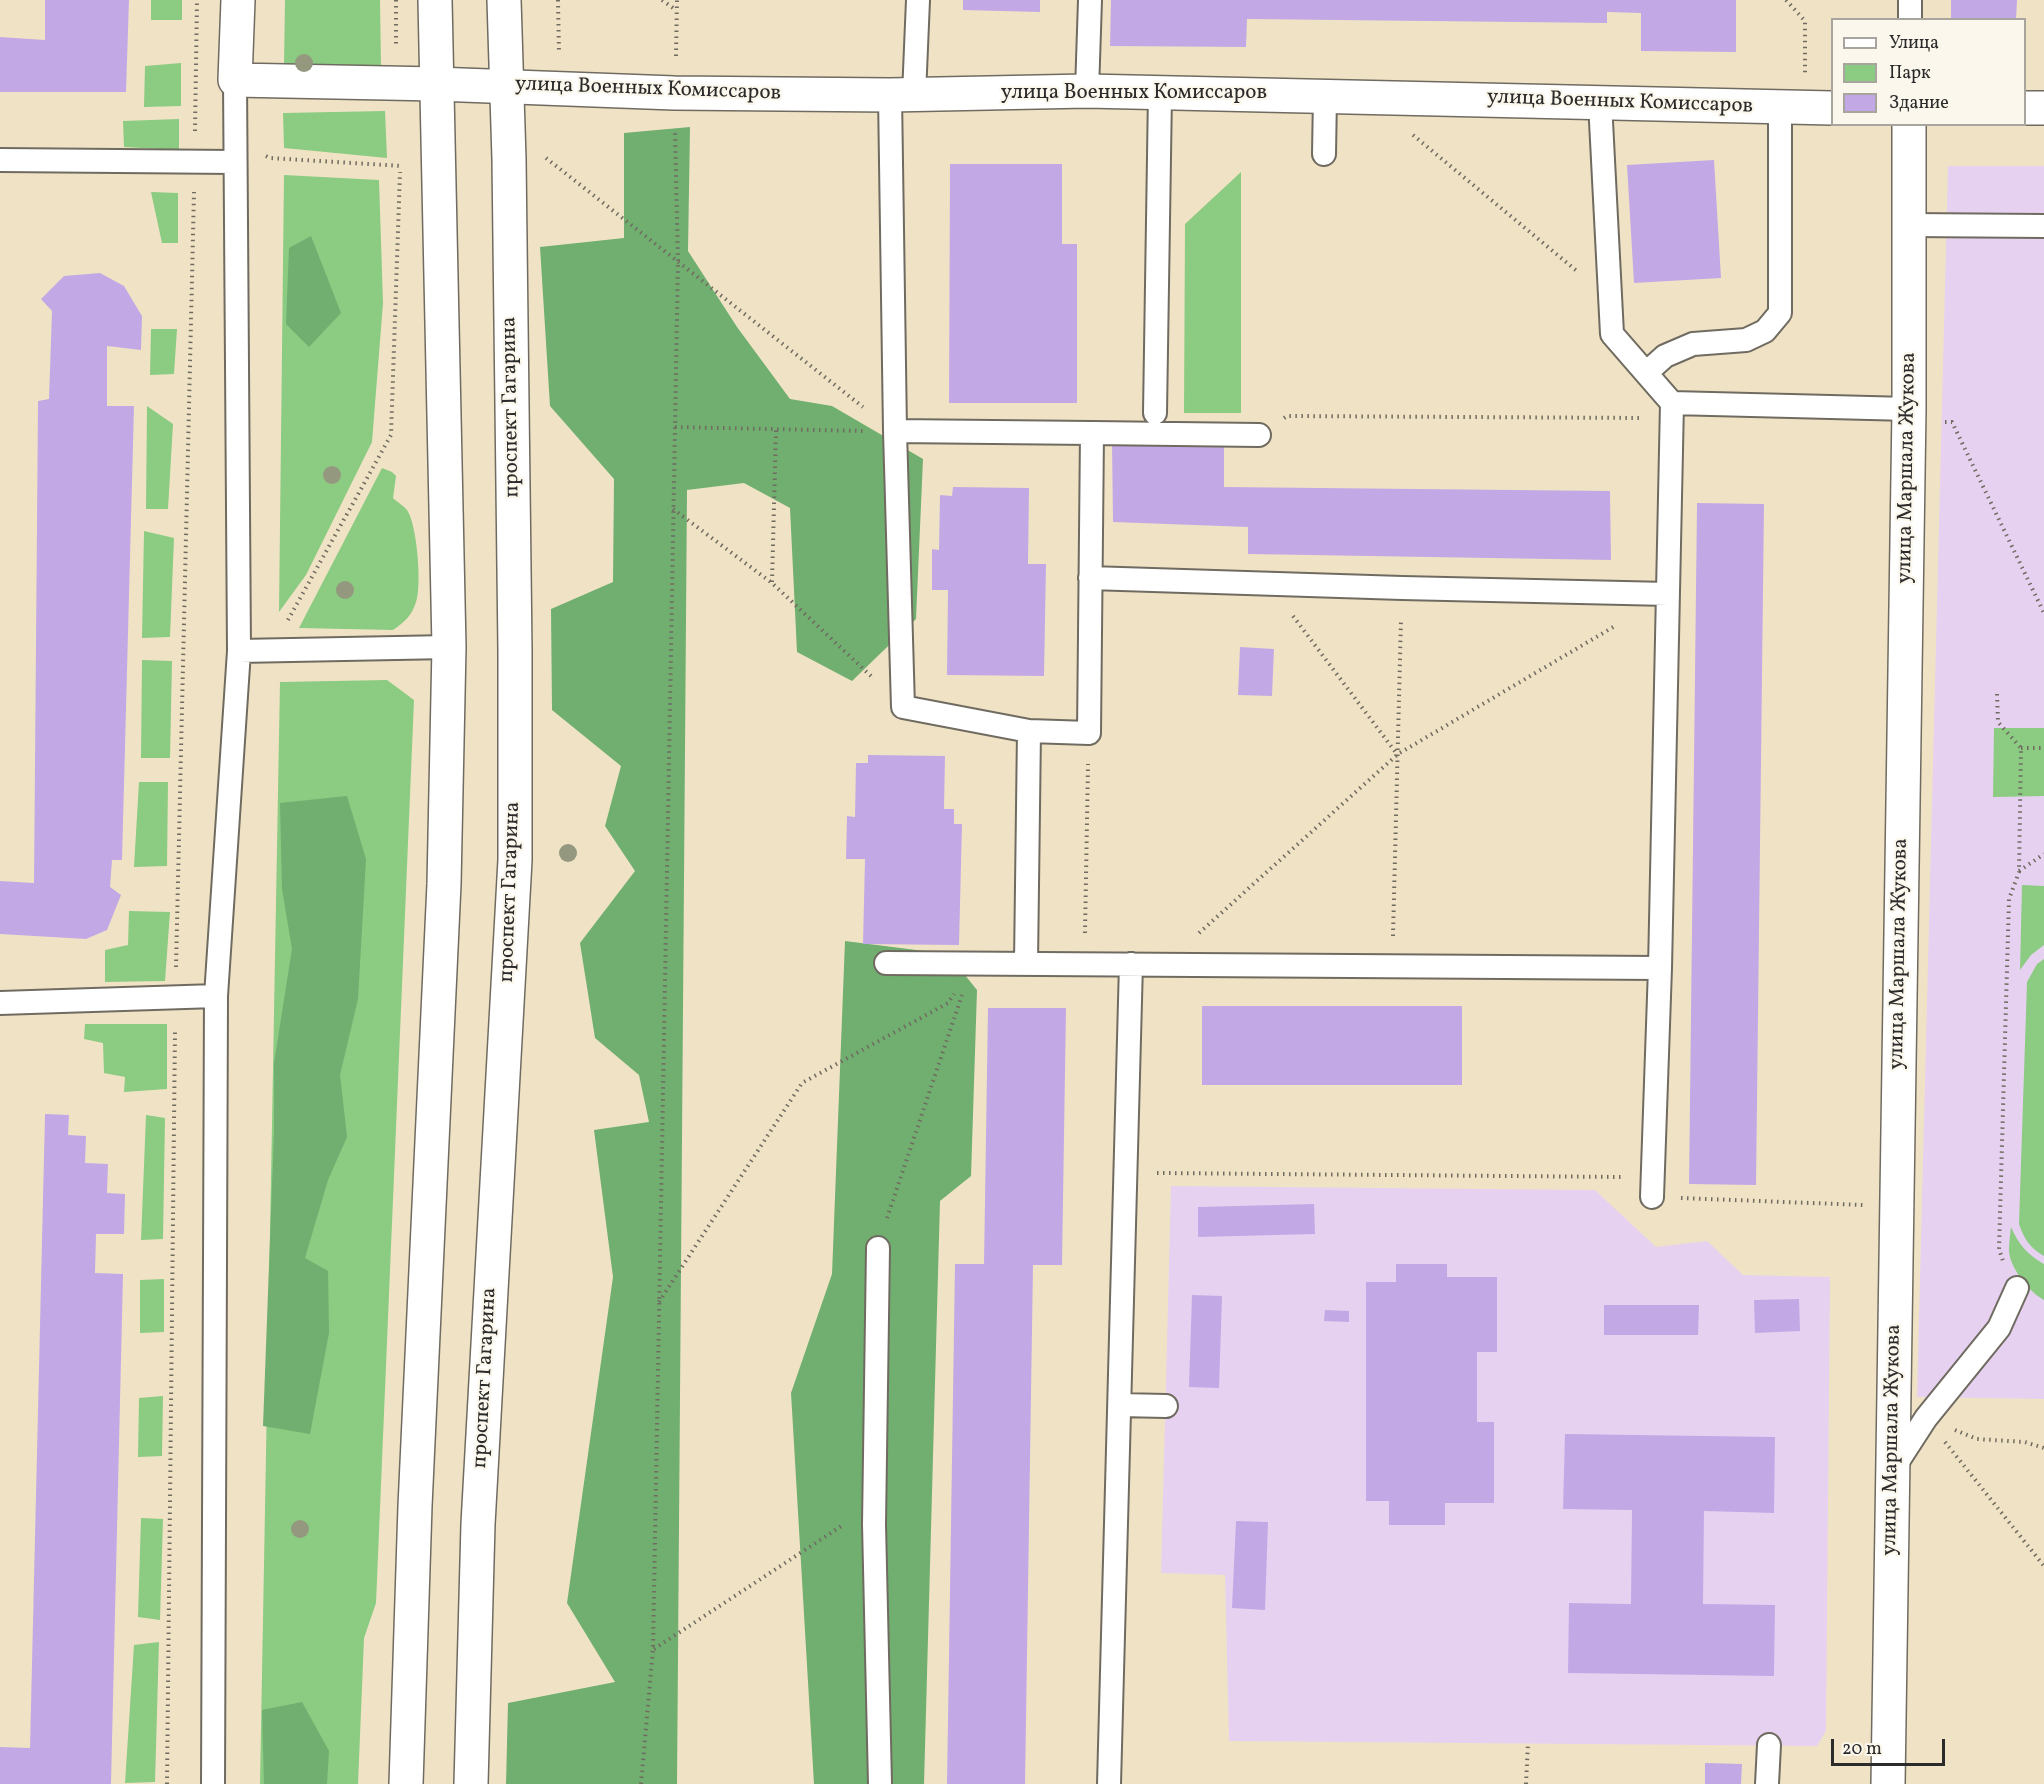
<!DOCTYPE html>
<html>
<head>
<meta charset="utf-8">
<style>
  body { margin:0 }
  #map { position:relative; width:2044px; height:1784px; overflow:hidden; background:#f0e3c5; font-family:Vollkorn,serif }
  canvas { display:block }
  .legend { position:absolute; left:1831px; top:18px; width:195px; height:108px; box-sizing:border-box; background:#fbf7ec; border:2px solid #a8a59f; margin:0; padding:8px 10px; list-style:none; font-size:18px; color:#2b2b2b }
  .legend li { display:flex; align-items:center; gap:12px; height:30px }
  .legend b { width:30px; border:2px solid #a8a59f }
  .scale { position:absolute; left:1831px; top:1739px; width:114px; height:27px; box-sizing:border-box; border:3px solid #2b2b2b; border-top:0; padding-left:8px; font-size:18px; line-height:21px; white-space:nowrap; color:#2b2b2b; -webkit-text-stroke:4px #fbf7ec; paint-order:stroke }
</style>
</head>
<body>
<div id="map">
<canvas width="2044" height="1784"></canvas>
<ul class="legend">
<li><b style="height:8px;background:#fff"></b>Улица</li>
<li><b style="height:16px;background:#8bcb82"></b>Парк</li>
<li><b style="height:16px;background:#c2a9e6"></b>Здание</li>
</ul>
<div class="scale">20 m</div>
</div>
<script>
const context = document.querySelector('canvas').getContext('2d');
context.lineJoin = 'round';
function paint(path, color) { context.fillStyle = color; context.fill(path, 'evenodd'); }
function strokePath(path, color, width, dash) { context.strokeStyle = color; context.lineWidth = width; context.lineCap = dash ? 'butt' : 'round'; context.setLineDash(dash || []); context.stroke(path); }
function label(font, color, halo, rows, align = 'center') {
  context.font = font + ' Vollkorn,serif'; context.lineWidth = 4.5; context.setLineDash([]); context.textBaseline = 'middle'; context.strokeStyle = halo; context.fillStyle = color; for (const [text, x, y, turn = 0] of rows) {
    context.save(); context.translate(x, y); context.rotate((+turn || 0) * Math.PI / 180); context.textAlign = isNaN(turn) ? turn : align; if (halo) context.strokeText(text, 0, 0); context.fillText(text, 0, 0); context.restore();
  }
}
paint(new Path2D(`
  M1948,166H2044V1399L1917,1397Z
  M1171,1186L1595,1190L1656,1247L1707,1241L1743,1275L1830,1277L1826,1731L1817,1746L1229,1741L1225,1575L1161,1573Z`), '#e6d2f0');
paint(new Path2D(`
  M151,0H182V20H151Z
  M285,0H380L381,68L284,66Z
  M181,63V106L144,107L145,66Z
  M385,111L387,158L284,148L283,113Z
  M179,119V150L124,147L123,121Z
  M1241,172V413H1184L1185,224Z
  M284,175L379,180L383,303L372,442L306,575L279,612Z
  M151,192L178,193V243H162Z
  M151,329H177L174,374L150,375Z
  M147,406L173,424L168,509H146Z
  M382,468L392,472L396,476L393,498C397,502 404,506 407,510C417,524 422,586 416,602C412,615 405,622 393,630L299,628Z
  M144,531L174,538L170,637L142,638Z
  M142,660L172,661L170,758H141Z
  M387,680L414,700L376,1603L364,1638L358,1784H260L280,682Z
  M1994,728H2044V796L1993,797Z
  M139,782H168L167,866L134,867Z
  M2022,885L2044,886V945L2031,955L2020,970Z
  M129,911L170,912L165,981L105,982V950L128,945Z
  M2044,959V1256C2030,1248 2024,1239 2019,1224L2027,982L2037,964Z
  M85,1024H167V1089L124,1092L125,1077L104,1073L103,1043L84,1039Z
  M146,1115L165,1118L163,1239L141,1240Z
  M2011,1227C2019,1245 2027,1254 2044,1264V1300C2029,1292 2010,1268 2009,1251C2009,1243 2010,1235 2011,1227Z
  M164,1279V1332L140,1333V1280Z
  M163,1396L162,1456L138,1457L139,1398Z
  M141,1518L163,1519L160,1620L138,1617Z
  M159,1642L155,1782L125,1783L134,1645Z`), '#8bcb82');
paint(new Path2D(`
  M690,127L688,251L737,327L790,399L832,406L923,459L916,619L852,681L797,652L790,508L744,483L687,490L677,1784H506L508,1703L615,1682L567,1603L613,1277L594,1130L649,1122L639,1075L595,1038L580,943L635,871L605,826L621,766L552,710L551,609L613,582L614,479L550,406L540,247L624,238V133Z
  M311,236L341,313L309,347L286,324L289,248Z
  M347,796L366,859L358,999L340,1075L347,1137L328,1180L305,1258L328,1271L329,1333L310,1434L263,1426L274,1132V1063L292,949L282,889L280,803Z
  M845,941L948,954L977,990L971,1176L940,1201L924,1784H814L791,1393L832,1274Z
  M302,1702L329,1751L327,1784H264L262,1710Z`), '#70af70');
paint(new Path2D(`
  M45,0H129L126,92H0V37L45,40Z
  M963,0H1040V12L963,10Z
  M1111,0H1736V52L1641,51V13L1607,12V23L1247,19L1246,47L1110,46Z
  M1951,0H2017L2016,20H1951Z
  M1714,160L1721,278L1634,283L1627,165Z
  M950,164H1062V244H1077V403H949Z
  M100,273L124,286L142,316L141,350L107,346V406H134L122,860H112L110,887L121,895L107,930L86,939L0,934V881L34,883L38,401L49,399L52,311L41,299L64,276Z
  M1112,443L1224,444V487L1610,491L1611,560L1248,554V527L1113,522Z
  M953,487L1029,488L1028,564H1046L1044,676L947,675L948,590H932V549L939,550L940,495L952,496Z
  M1697,503L1764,504L1756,1185L1689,1184Z
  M1240,647L1274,649L1272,696L1238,695Z
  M868,755L945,756L944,809H954V824H962L959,945L863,944L865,859H846L847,816L855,817L856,763H868Z
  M1202,1006H1462V1085H1202Z
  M988,1008H1066L1062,1265H1033L1025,1784H947L955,1264H984Z
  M45,1114L69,1115L68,1135L86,1136L85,1163L108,1164L107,1193L125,1194L124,1234H96L95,1273L123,1274L111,1784H0V1747L30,1748Z
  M1314,1204L1315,1234L1198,1237V1207Z
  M1396,1264H1447V1277H1497V1352H1477V1422H1494V1503H1445V1525H1389V1501H1366V1282H1396Z
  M1192,1295L1222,1296L1219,1388L1189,1387Z
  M1799,1299L1800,1331L1755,1333L1754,1300Z
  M1604,1305H1699L1698,1335H1604Z
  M1325,1310L1349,1311V1322L1324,1321Z
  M1565,1434L1775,1437L1774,1513L1704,1511L1703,1604L1775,1605L1774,1676L1568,1673L1569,1603L1631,1604L1632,1510L1563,1509Z
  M1236,1521L1268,1522L1265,1610L1232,1608Z
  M1705,1763L1742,1764L1741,1784H1705Z`), '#c2a9e6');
const lane = new Path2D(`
  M1910,20V0
  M1087,91L1090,0
  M890,95L895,431L903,707L1029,731
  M914,95L918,0
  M1600,102L1612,334L1672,403L1660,968L1652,1197
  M1324,154L1325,96
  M0,160L235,162
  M1909,225L2044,226
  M1646,373L1665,356L1693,344L1746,340L1765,331L1780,313V107
  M1672,403L1909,409
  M1155,413L1160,93
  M895,431L1092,433L1089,733L1029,731L1026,963
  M1092,433L1259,435
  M1090,578L1402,588L1668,594
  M239,651L449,647
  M886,963L1660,968
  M0,1003L216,996
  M878,1248L874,1524L880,1784
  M1120,1405L1166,1406
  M1893,1469L1926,1418L1999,1328L2017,1288
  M213,1784L216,996L239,651L235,80
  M1109,1784L1131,964
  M1767,1784L1769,1745`);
const street = new Path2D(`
  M238,0L235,80L436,84L674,93L890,95L1087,91L1832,108
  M2024,108H2044
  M1888,1784L1909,409V124`);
const primary = new Path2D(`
  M406,1784L415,1506L444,884L449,647L435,0
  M471,1784L478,1524L515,860V651L509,159L504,0`);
strokePath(lane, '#706b61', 26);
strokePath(street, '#706b61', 36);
strokePath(primary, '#706b61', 36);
strokePath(new Path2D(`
  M396,0V47
  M558,0L559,54
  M662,0L676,10
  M1786,0L1805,21V73
  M676,56L677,0
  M195,131L197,0
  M1413,135L1578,272
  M266,156L270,158L402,166
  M546,158L863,407
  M1284,418L1287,416L1642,418
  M1945,422H1952L2044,613
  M675,427L864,431
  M673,509L772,583L872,677
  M772,582L776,430
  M1293,616L1397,754
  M288,620L391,435L400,172
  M1997,694L1998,722L2021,748L2019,872L2009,899L1999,1249L2003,1261
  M2021,748H2044
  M2019,871L2044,854
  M1085,933L1088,764
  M1199,933L1398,754L1615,626
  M1393,936L1401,619
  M176,967L194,192
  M1157,1173L1623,1177
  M1681,1198L1863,1205
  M887,1218L962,995
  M659,1302L802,1083L948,1003L954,994
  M1955,1430L1977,1439L2025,1442L2044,1448
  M1945,1442L2044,1566
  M654,1649L843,1525
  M167,1784L175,1029
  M641,1784L653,1649L678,261L675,130
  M1526,1784L1528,1743`), '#706b61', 4, [1.5, 4.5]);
strokePath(lane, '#fff', 22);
strokePath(street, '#fff', 33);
strokePath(primary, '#fff', 33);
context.fillStyle = '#94987f';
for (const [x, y] of [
  [304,63],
  [332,475],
  [345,590],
  [568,853],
  [300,1529]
]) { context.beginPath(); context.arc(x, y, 9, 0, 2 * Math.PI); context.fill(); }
label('21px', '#2b2b2b', '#fbf7ec', [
  ["улица Военных Комиссаров",648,90,2],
  ["улица Военных Комиссаров",1134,94],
  ["улица Военных Комиссаров",1620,103,2],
  ["проспект Гагарина",512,407,-91],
  ["улица Маршала Жукова",1908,468,-89],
  ["проспект Гагарина",511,892,-88],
  ["улица Маршала Жукова",1900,954,-89],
  ["проспект Гагарина",486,1378,-87],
  ["улица Маршала Жукова",1893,1440,-89]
]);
</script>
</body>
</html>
